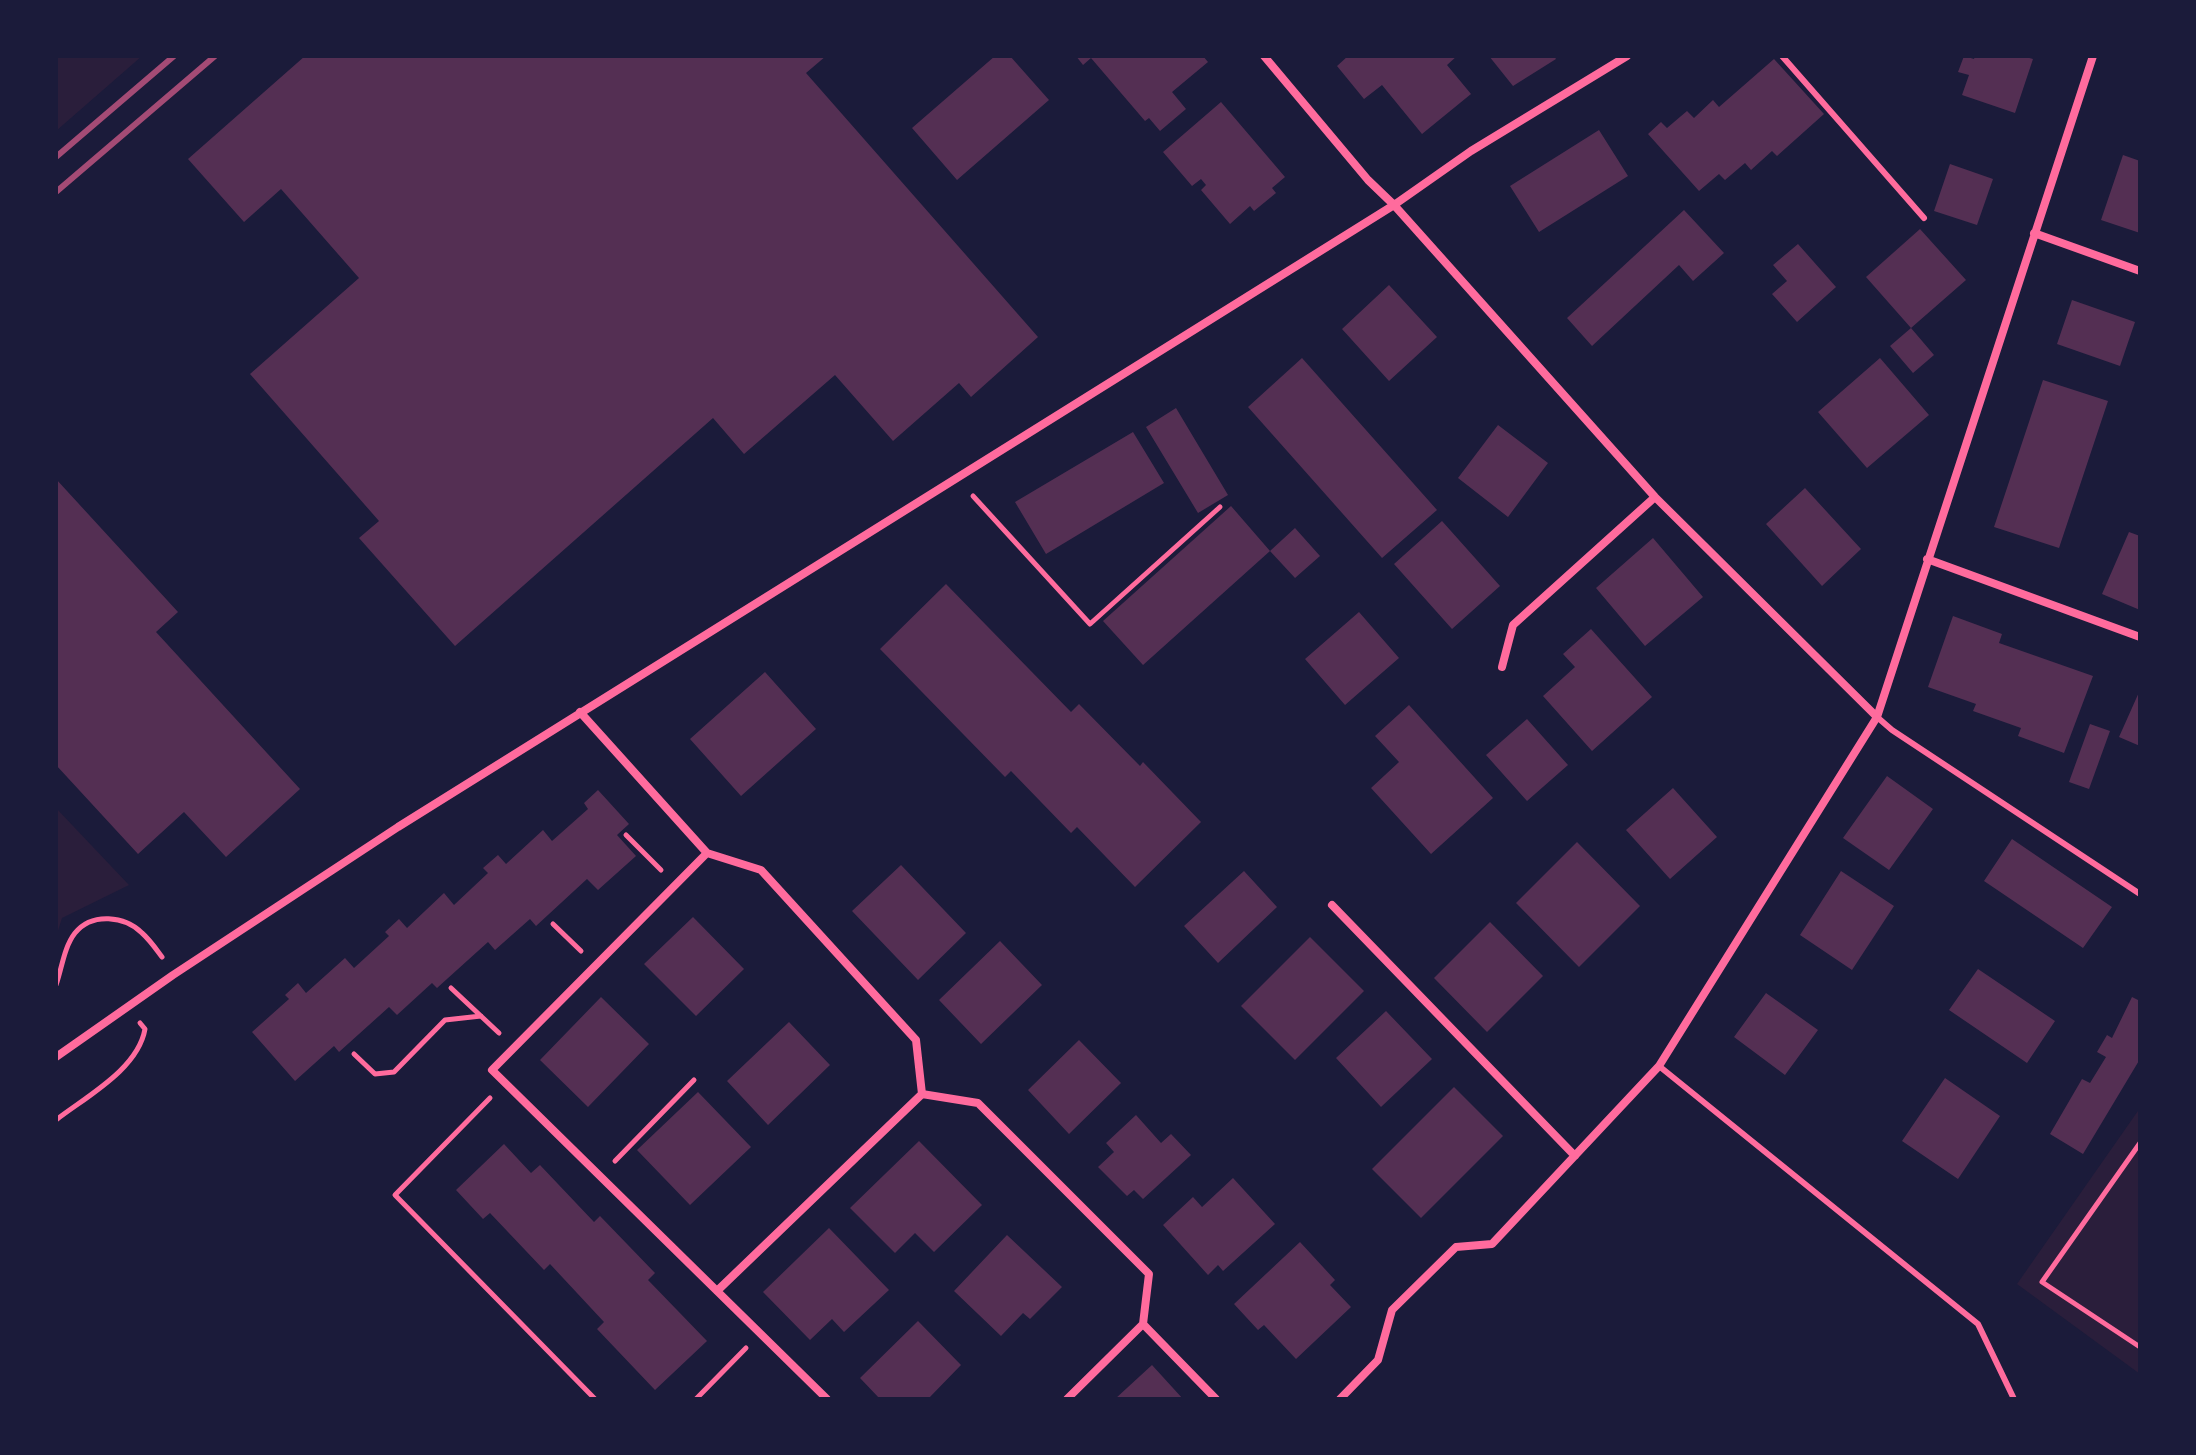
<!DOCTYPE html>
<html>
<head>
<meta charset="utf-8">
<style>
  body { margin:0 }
  #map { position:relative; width:2196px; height:1455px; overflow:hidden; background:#1b1b3a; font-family:Manrope,sans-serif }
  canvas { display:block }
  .frame { position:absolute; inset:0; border:58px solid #1b1b3a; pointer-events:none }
</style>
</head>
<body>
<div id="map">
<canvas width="2196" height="1455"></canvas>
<div class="frame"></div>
</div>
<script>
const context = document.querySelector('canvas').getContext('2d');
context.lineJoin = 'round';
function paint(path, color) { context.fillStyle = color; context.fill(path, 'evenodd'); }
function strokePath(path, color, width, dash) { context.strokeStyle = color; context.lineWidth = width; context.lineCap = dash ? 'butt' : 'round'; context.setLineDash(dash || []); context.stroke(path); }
paint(new Path2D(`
  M56,56H142L56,131Z
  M56,808L129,885L62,918L56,937Z
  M2140,1108V1374L2017,1284Z`), '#2a1e3b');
paint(new Path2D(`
  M305,56H826L806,73L1038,337L971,397L959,383L893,441L835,375L744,454L713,418L455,646L359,538L379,521L250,374L359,278L281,189L244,222L188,159Z
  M995,56H1010L1049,100L957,180L912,128Z
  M1076,56H1203L1208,62L1172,92L1186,109L1160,131L1149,118L1145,121L1091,58L1083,65Z
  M1348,56H1457L1447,65L1471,94L1422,134L1382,85L1364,99L1337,66Z
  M1489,56H1554L1556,59L1513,86Z
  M1964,56L1974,59L1975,56H2022L2033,59L2015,113L1962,95L1969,75L1958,72Z
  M1774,59L1824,114L1777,156L1772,151L1751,170L1745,163L1725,180L1719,174L1699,191L1648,134L1661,122L1667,128L1687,111L1694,118L1713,100L1719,107Z
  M1221,102L1285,177L1272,188L1276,193L1254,211L1250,206L1230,224L1201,190L1206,185L1201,179L1192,186L1163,152Z
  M1599,130L1628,176L1539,232L1510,186Z
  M2123,155L2140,161V233L2101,220Z
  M1950,164L1993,179L1977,225L1934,211Z
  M1684,210L1724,253L1693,281L1679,265L1592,346L1567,318Z
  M1920,229L1966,280L1911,328L1866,277Z
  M1798,244L1836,287L1797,322L1772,294L1787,281L1773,265Z
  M1389,285L1437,337L1389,381L1342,329Z
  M2072,300L2135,322L2120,366L2057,344Z
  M1911,328L1934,355L1913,373L1890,346Z
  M1302,358L1437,510L1382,558L1248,407Z
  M1880,358L1929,415L1867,468L1818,412Z
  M2043,380L2108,401L2059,548L1994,527Z
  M1176,408L1228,495L1198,513L1146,427Z
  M1498,425L1548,463L1508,517L1458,478Z
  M1133,432L1164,483L1046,554L1015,502Z
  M56,479L178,612L156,632L300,789L226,857L184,812L138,854L56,765Z
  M1805,488L1861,549L1822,586L1766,524Z
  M1231,506L1270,551L1143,665L1103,621Z
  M1442,521L1500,586L1452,629L1394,564Z
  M1295,528L1320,556L1295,578L1270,551Z
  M2129,532L2140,536V610L2102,594Z
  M1653,538L1703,597L1645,646L1596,588Z
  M946,584L1071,712L1079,704L1140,766L1143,762L1201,822L1135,887L1077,827L1071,833L1011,771L1005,777L880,649Z
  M1359,612L1399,658L1345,705L1305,659Z
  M1953,616L2002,634L1999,643L2093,676L2064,753L2018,736L2021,728L1973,711L1976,704L1928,687Z
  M1591,629L1652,697L1592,751L1543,696L1575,667L1563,654Z
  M765,672L816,729L741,796L690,739Z
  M2140,690V746L2119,737Z
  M1409,705L1493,798L1431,854L1371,788L1399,762L1375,736Z
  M1527,719L1568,765L1527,801L1486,755Z
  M2090,724L2110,731L2089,789L2069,782Z
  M1887,776L1933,809L1889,870L1843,838Z
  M1673,788L1717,837L1670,879L1626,830Z
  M598,790L629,824L617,835L636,856L598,890L587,879L536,926L530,919L495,950L488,942L437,988L432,983L397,1015L389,1007L339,1052L334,1046L295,1081L252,1032L289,999L285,995L298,983L306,993L345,958L354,968L389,936L385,932L399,919L407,928L444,893L454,905L488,873L483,868L498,855L506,864L543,830L552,841L588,809L584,803Z
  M2012,839L2112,907L2083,948L1984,881Z
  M1577,842L1640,906L1579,967L1516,903Z
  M901,865L966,933L918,980L852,911Z
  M1244,871L1277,907L1218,963L1184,926Z
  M1841,871L1894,906L1852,970L1800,935Z
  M693,917L744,969L696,1016L644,964Z
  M1490,922L1543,976L1487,1032L1434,978Z
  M1310,937L1364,991L1295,1060L1241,1006Z
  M1000,941L1042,985L981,1044L939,1000Z
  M1978,969L2055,1021L2027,1063L1949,1010Z
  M1766,993L1818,1030L1785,1075L1734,1037Z
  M601,997L649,1044L588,1107L540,1060Z
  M2132,997L2140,1001V1059L2083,1154L2050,1134L2082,1079L2090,1083L2106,1057L2097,1052L2107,1035L2112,1038Z
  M1386,1011L1432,1059L1381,1107L1336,1058Z
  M789,1022L830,1065L768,1125L727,1081Z
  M1079,1040L1121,1083L1069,1134L1028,1090Z
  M1945,1078L2000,1116L1958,1179L1902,1141Z
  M1454,1087L1503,1136L1421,1218L1372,1169Z
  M698,1092L751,1147L690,1205L637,1150Z
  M1136,1115L1161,1143L1171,1134L1191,1155L1143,1199L1134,1190L1127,1196L1098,1167L1114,1152L1106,1143Z
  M919,1141L982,1205L934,1252L915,1233L895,1253L850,1208Z
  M504,1144L531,1173L540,1165L594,1222L600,1216L655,1273L648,1280L707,1341L655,1390L597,1329L604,1322L550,1264L544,1270L490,1213L483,1219L456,1190Z
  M1233,1178L1275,1224L1223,1271L1218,1265L1208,1275L1163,1225L1193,1197L1202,1207Z
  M829,1228L889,1290L844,1332L832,1319L810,1340L763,1292Z
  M1007,1235L1062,1287L1030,1319L1023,1313L1001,1336L954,1291Z
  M1300,1242L1335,1280L1330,1285L1351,1307L1296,1359L1264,1325L1258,1330L1234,1304Z
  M918,1321L961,1365L928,1399H880L860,1378Z
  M1152,1365L1183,1399H1115Z`), '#542f53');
strokePath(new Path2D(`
  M973,496L1090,624L1220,507
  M626,835L661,870
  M553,924L581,951
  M56,985C62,968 64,947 75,933C92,912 125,916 142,933C150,940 156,949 162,957
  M451,988L499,1033
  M354,1054L375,1074L394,1072L445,1020L481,1016
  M490,1098L395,1195L595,1399
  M56,1120C87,1096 138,1069 145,1029L140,1023
  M2140,1143L2042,1282L2140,1347
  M615,1161L694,1080
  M696,1399L746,1348`), '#ff6b9d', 5);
strokePath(new Path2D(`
  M1782,56L1924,218
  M1877,717L1892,730L2140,894
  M1659,1066L1978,1324L2014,1399`), '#ff6b9d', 6);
strokePath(new Path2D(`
  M1264,56L1368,180L1394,205L1655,497L1877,717
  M2034,233L2140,271
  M1927,559L2140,637
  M1502,667L1513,625L1655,497
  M580,712L707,853L761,870L916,1040L922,1094L978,1103L1149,1274L1143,1324L1216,1399
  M707,853L492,1070L827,1399
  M1332,905L1575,1156
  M56,1057L173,975L398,827L1394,205L1471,151L1627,56
  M717,1291L922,1094
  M1067,1399L1143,1324
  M1340,1399L1378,1360L1392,1310L1456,1247L1492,1244L1659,1066L1877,717L2093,56`), '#ff6b9d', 8);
strokePath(new Path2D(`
  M56,157L174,56
  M56,192L215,56`), '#a44b75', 6);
</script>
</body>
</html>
